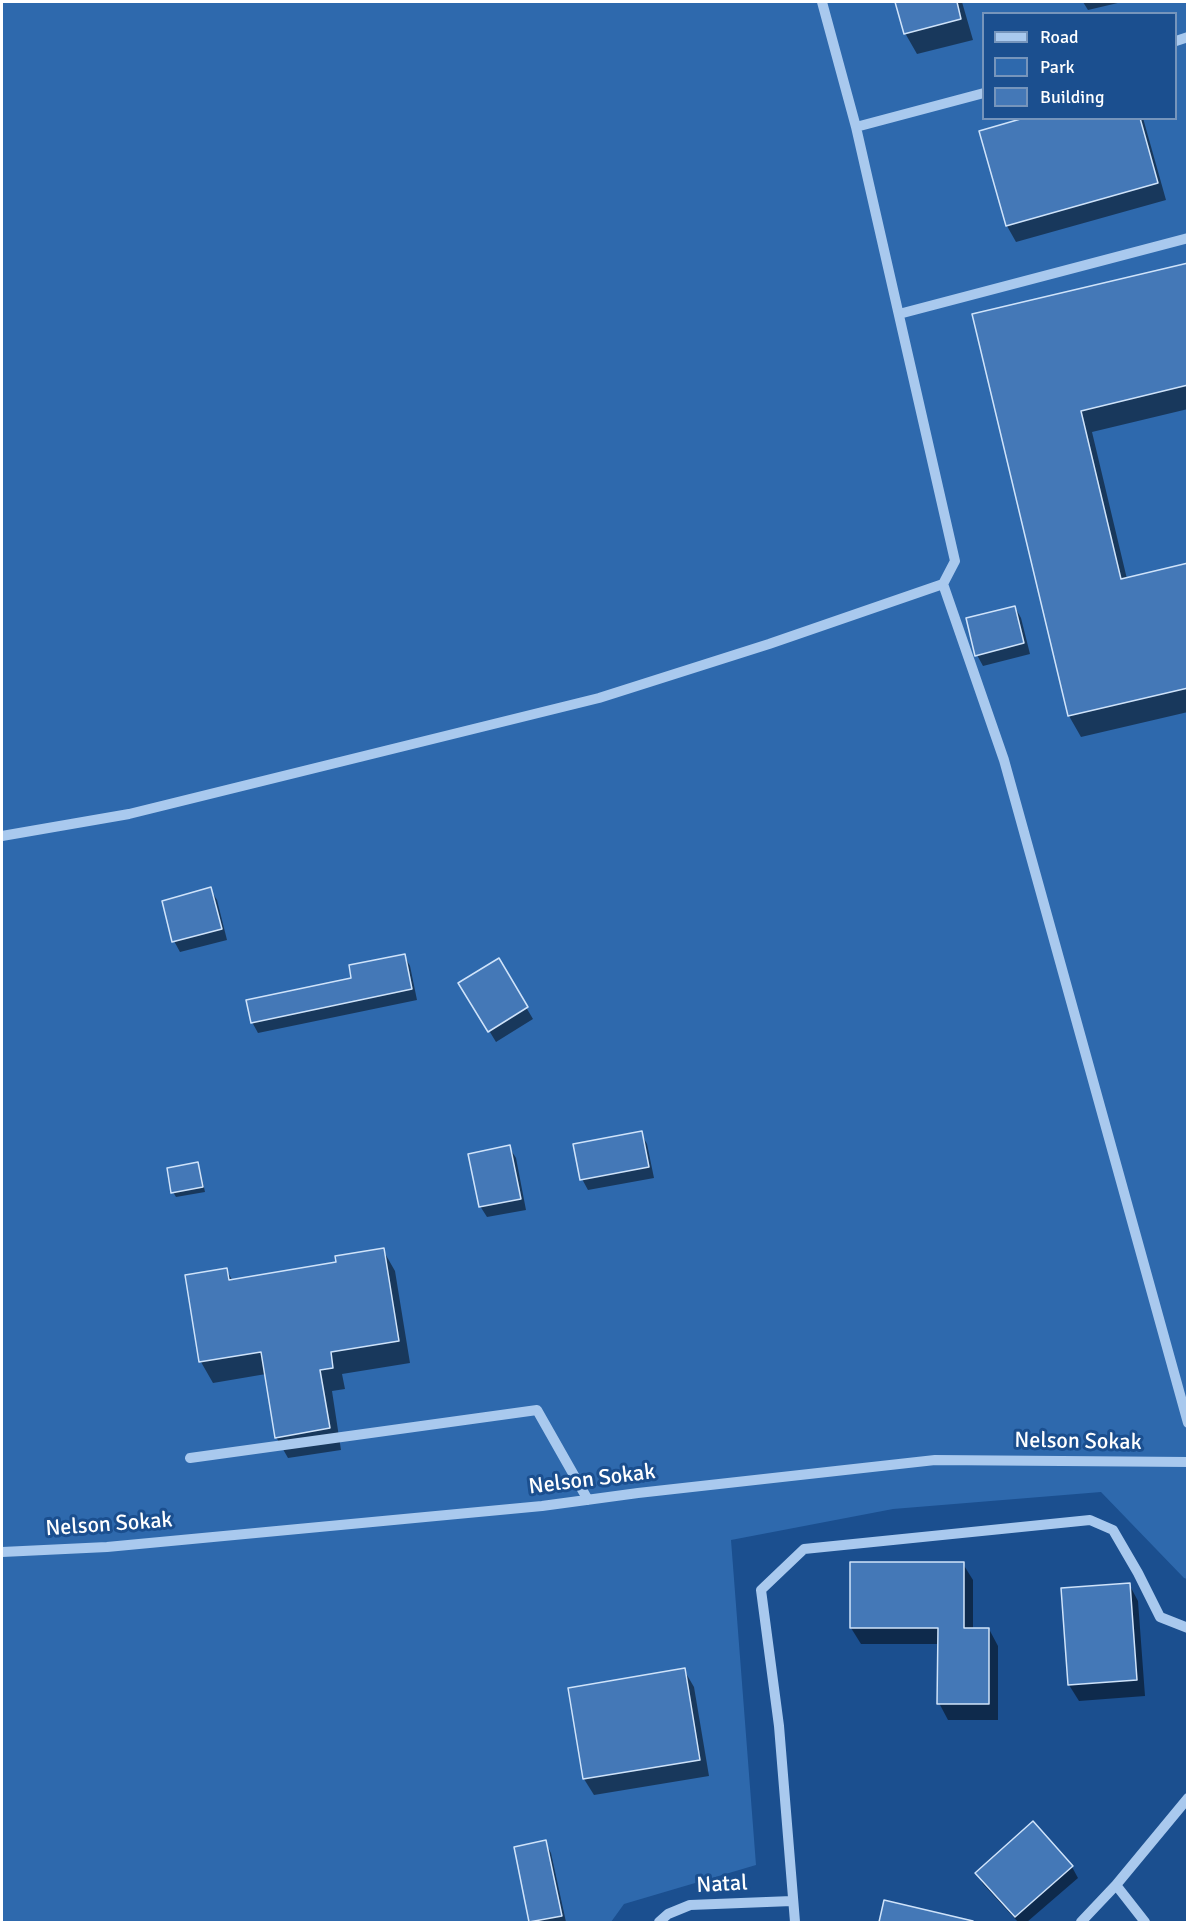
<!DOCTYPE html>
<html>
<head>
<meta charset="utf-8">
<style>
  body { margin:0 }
  #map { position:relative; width:1189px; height:1924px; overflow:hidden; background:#1b4f8f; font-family:Signika,sans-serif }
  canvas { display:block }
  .frame { position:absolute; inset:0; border:3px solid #fff; pointer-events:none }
  .legend { position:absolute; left:982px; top:12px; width:195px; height:108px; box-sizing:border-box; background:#1b4f8f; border:2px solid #7695bc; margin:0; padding:8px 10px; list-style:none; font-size:18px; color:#fff }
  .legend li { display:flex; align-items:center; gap:12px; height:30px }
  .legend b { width:30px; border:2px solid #7695bc }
</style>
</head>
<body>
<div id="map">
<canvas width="1189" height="1924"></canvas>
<div class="frame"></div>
<ul class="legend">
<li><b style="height:8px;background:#a9c9ee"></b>Road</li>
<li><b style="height:16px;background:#2e69ad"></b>Park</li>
<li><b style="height:16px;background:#4478b7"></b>Building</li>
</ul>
</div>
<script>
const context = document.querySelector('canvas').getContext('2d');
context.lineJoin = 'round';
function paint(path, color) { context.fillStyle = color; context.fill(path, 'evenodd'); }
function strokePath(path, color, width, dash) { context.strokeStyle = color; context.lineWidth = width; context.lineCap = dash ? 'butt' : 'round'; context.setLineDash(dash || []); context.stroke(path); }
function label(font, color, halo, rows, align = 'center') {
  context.font = font + ' Signika,sans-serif'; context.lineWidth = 6; context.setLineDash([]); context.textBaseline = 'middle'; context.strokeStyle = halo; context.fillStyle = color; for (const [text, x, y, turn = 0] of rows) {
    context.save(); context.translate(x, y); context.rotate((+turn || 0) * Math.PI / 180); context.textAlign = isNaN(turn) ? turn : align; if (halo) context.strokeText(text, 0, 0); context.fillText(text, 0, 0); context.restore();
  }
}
paint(new Path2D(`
  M2,2H1187V1579L1184,1578L1101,1492L893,1509L731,1540L756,1865L624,1904L611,1922H2ZM984,14H1176V118H984Z`), '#2e69ad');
paint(new Path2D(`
  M897,2H962L973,40L917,54L905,33Z
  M1083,2H1122L1088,10Z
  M1029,118H1143L1166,200L1016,242L1007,226L980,132Z
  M1188,265V409L1092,432L1127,579L1188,564V712L1081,737L1069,716L974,315Z
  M1015,607L1021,618L1030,654L983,666L977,655Z
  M210,889L217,900L227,940L180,952L174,941Z
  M404,955L410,966L417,1000L258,1033L252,1022Z
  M498,960L533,1019L496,1042L460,983Z
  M641,1133L647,1144L654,1178L588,1190L582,1179Z
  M509,1147L516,1158L526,1210L487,1217L480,1206Z
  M197,1164L200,1169L205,1192L176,1197L173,1192Z
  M383,1250L395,1271L410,1363L342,1374L345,1389L332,1391L341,1450L288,1458L276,1437L266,1374L213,1383L201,1362L226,1270L233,1281L338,1264Z
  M963,1564L973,1580V1630L989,1629L998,1646V1720H948L939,1703V1644H861L851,1628Z
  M1129,1584L1138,1601L1145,1696L1079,1701L1069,1685Z
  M684,1670L694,1687L709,1776L594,1795L584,1779L570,1689Z
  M545,1842L551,1853L566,1922H531L516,1848Z
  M1072,1867L1078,1878L1027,1922H1018L983,1884L977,1873Z
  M885,1902L972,1922H880Z`), '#0007');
const building = new Path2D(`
  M895,2H957L961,19L904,34Z
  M1024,118H1140L1158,183L1006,226L979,131Z
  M1188,263V385L1081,411L1121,579L1188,563V688L1068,716L972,314Z
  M1015,606L1024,643L975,656L966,618Z
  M211,887L222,929L172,942L162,901Z
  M405,954L412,989L251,1023L246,1000L351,978L349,965Z
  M499,958L528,1007L488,1032L458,983Z
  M642,1131L649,1167L580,1180L573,1144Z
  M510,1145L521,1199L479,1207L468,1154Z
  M198,1162L203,1187L171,1193L167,1168Z
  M384,1248L399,1341L331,1352L333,1368L320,1370L330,1428L275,1438L261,1352L199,1362L185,1275L227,1268L229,1280L336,1262L335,1256Z
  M850,1562H964V1628H989V1704H937L938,1628H850Z
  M1130,1583L1137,1680L1068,1685L1061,1588Z
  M685,1668L700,1760L583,1779L568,1688Z
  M1033,1821L1073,1866L1015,1917L975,1873Z
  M546,1840L562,1916L529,1922L514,1847Z
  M884,1900L973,1921L972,1922H879Z`);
paint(building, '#4478b7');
strokePath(building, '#cfe3fa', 1.5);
strokePath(new Path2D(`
  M822,2L856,127L955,561L943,584L1004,760L1188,1423
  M1176,41L1188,37
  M856,127L984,93
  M899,314L1188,238
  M2,836L129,814L599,698L769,644L943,584
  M190,1458L537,1410L588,1500
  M2,1552L107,1547L542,1506L638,1493L935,1460L1188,1462
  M1116,1885L1145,1922
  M659,1922L668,1914L690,1905L792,1901
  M795,1922L779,1726L761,1590L804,1549L1090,1520L1113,1530L1138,1573L1160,1617L1188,1628
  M1081,1922L1116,1885L1188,1798`), '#a9c9ee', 10);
label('22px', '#fff', '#1b4f8f', [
  ["Nelson Sokak",1078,1442,1],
  ["Nelson Sokak",592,1480,-7],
  ["Nelson Sokak",109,1525,-4],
  ["Natal",722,1885,-3]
]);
</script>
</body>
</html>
